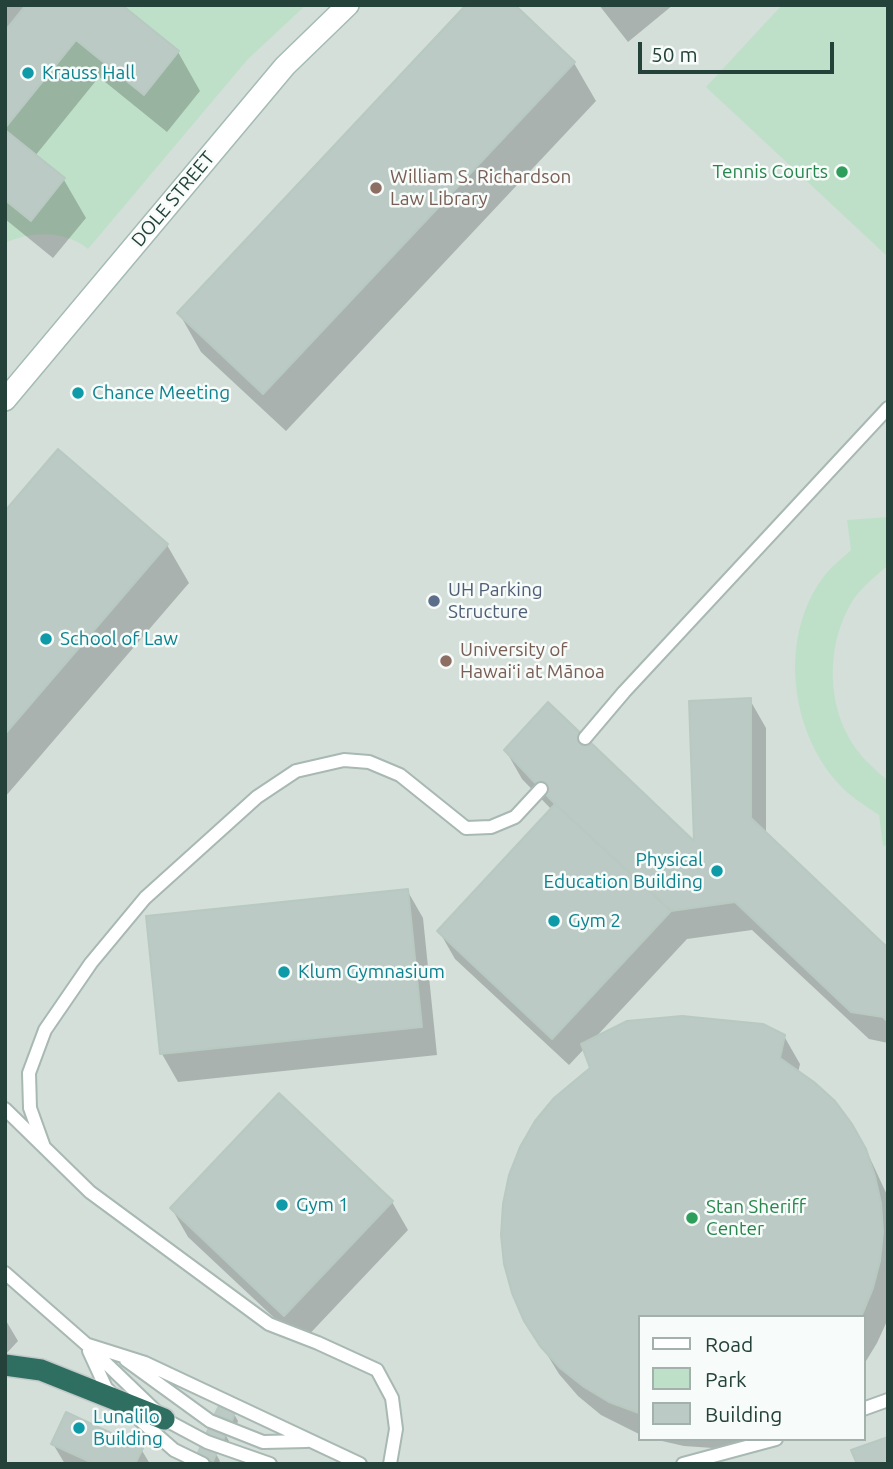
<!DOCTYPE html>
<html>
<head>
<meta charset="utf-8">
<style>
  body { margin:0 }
  #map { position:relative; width:893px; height:1469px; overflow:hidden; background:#e6efeb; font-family:Ubuntu,sans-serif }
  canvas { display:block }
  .frame { position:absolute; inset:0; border:7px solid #24423a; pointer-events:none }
  .legend { position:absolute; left:638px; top:1315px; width:228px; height:126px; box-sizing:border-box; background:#f7fbf9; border:2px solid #a3b1ad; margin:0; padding:9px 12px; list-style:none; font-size:21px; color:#24423a }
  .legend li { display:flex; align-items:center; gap:14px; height:35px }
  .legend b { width:35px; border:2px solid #a3b1ad }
  .scale { position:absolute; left:638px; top:42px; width:196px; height:32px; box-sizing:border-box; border:4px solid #24423a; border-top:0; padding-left:9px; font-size:21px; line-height:24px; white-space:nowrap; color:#24423a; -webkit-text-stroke:5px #f7fbf9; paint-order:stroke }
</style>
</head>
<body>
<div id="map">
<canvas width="893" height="1469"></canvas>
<div class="frame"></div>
<ul class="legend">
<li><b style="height:9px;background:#fff"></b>Road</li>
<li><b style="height:19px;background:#bfe0c8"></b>Park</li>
<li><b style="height:19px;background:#bbcac4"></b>Building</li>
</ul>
<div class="scale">50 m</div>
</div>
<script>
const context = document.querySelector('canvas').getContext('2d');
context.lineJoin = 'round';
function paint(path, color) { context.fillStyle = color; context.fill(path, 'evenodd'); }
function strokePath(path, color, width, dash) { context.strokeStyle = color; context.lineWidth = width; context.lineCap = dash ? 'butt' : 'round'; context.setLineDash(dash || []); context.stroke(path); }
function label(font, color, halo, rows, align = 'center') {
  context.font = font + ' Ubuntu,sans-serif'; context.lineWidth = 5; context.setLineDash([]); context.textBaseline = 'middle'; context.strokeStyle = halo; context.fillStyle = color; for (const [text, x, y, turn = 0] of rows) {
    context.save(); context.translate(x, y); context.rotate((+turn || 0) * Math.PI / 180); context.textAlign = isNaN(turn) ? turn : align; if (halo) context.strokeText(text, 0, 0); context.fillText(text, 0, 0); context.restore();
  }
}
paint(new Path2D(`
  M5,5H888V1464H5ZM639,1317H863V1439H639Z`), '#d4dfda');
paint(new Path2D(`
  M122,5H306L248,59L88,249C64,230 32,231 5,243V200L31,220L65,179L5,128L76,40L144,94L179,52Z
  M782,5H888V257L706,87Z
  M888,517V565C876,576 862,587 853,600C828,640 826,695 848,736C857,754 873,768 888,781V845L883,846L879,815C864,805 849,796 837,782C787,726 778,626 831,568C837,562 845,556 851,550L847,520Z`), '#bfe0c8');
paint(new Path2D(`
  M5,5H119L178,52L200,91L167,132L99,77L35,156L64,180L86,218L53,258L5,219Z
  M599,5H673L628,42Z
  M574,63L596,101L286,431L201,352L179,313Z
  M5,513L167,545L189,583L5,797Z
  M750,700L766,728V835L888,950V1043L869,1039L752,930L687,939L593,1040L784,1036L800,1064L798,1073L868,1154L888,1197V1319L877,1343L863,1366V1317H639V1434L601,1415L578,1396L559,1374L526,1320L592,1068L585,1048L569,1065L455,959L439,931L552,810L522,779L506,751L696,845Z
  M407,890L423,918L437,1055L178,1082L162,1054L148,918Z
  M392,1202L408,1230L301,1343L188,1237L172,1209Z
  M5,1319L18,1341L5,1355Z
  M217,1414H234L238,1421L236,1427L221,1421Z
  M208,1434H225L229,1441L226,1447L212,1441Z
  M653,1439H762L743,1444L713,1448L684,1446Z
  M53,1444L141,1449L150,1464H65Z
  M199,1454H216L220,1461L218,1464H209L203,1461Z`), '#0003');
const building = new Path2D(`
  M26,5H122L179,51L144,95L76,40L5,128V31Z
  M466,5H515L575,62L263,394L177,313Z
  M5,130L65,178L31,221L5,200Z
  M58,449L168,544L5,734V511Z
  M751,698V818L888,948V1022L883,1017L851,1012L735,902L671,911L555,804L504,750L548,702L694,841L689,701Z
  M555,804L671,911L552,1039L437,931Z
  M408,889L422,1027L160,1054L146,916Z
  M682,1016L763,1024L785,1035L780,1058L814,1082L835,1101L852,1124L866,1149L875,1176L881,1203L883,1232L880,1261L873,1288L861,1317H639V1413L609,1402L584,1387L560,1368L540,1346L524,1321L512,1293L504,1264L501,1235L503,1204L509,1175L520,1147L535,1121L554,1098L590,1068L581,1044L627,1021Z
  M279,1093L393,1201L284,1316L170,1208Z
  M219,1406L235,1412L232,1421L215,1414Z
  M66,1412L143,1448L135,1464H95L51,1444Z
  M210,1426L226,1432L223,1441L206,1434Z
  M888,1437V1464H857L851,1450Z
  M201,1446L217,1452L213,1461L197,1455Z`);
paint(building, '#bbcac4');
strokePath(building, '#b8c9c2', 2);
const lane = new Path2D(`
  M585,738L624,692L888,408
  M5,1109L90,1192L269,1324L318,1343L377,1370L392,1398L396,1429L390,1464
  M44,1147L30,1108L29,1073L45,1030L91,963L145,898L257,797L296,771L344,760L369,762L400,775L466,828L491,827L515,817L541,789
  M5,1273L86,1344L164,1419L207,1442L270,1464
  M88,1345L145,1363L360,1464
  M89,1351L106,1388L114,1396
  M126,1360L210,1421L263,1442L307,1441
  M863,1409L888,1400
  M132,1413L174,1450L203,1464
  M683,1464L776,1439`);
const secondary = new Path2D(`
  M5,400L285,66L348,5`);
const highway = new Path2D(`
  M5,1365L41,1370L164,1419`);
strokePath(lane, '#a8b8b2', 16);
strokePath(secondary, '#a4bbb3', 24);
strokePath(highway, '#c2cac8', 24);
strokePath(lane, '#fff', 12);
strokePath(secondary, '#fff', 21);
strokePath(highway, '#2f6f62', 21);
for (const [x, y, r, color] of [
  [28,73,7,"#0f9aa8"],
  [842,172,7,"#2e9e5b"],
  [376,188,7,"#8d6e63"],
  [78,393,7,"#0f9aa8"],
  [434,601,7,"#5c6f8a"],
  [46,639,7,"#0f9aa8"],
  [446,661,7,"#8d6e63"],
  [717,871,7,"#0f9aa8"],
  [554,921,7,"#0f9aa8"],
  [284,972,7,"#0f9aa8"],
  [282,1205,7,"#0f9aa8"],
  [692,1218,7,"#2e9e5b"],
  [79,1428,7,"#0f9aa8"]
]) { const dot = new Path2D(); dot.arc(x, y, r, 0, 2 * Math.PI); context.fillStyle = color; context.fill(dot); strokePath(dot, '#f7fbf9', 2.5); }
label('19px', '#0d838f', '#f7fbf9', [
  ["Krauss Hall",42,73],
  ["Chance Meeting",92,393],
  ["School of Law",60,639],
  ["Physical",703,860,"right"],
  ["Education Building",703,882,"right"],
  ["Gym 2",568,921],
  ["Klum Gymnasium",298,972],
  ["Gym 1",296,1205],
  ["Lunalilo",93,1417],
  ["Building",93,1439]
], 'left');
label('19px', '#27864d', '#f7fbf9', [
  ["Tennis Courts",828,172],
  ["Stan Sheriff",706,1207,"left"],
  ["Center",706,1229,"left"]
], 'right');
label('19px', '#785e54', '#f7fbf9', [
  ["William S. Richardson",390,177],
  ["Law Library",390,199],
  ["University of",460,650],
  ["Hawaiʻi at Mānoa",460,672]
], 'left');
label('19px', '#24423a', '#f7fbf9', [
  ["DOLE STREET",173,199,-50]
]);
label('19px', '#4e5e75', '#f7fbf9', [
  ["UH Parking",448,590],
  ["Structure",448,612]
], 'left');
</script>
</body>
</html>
